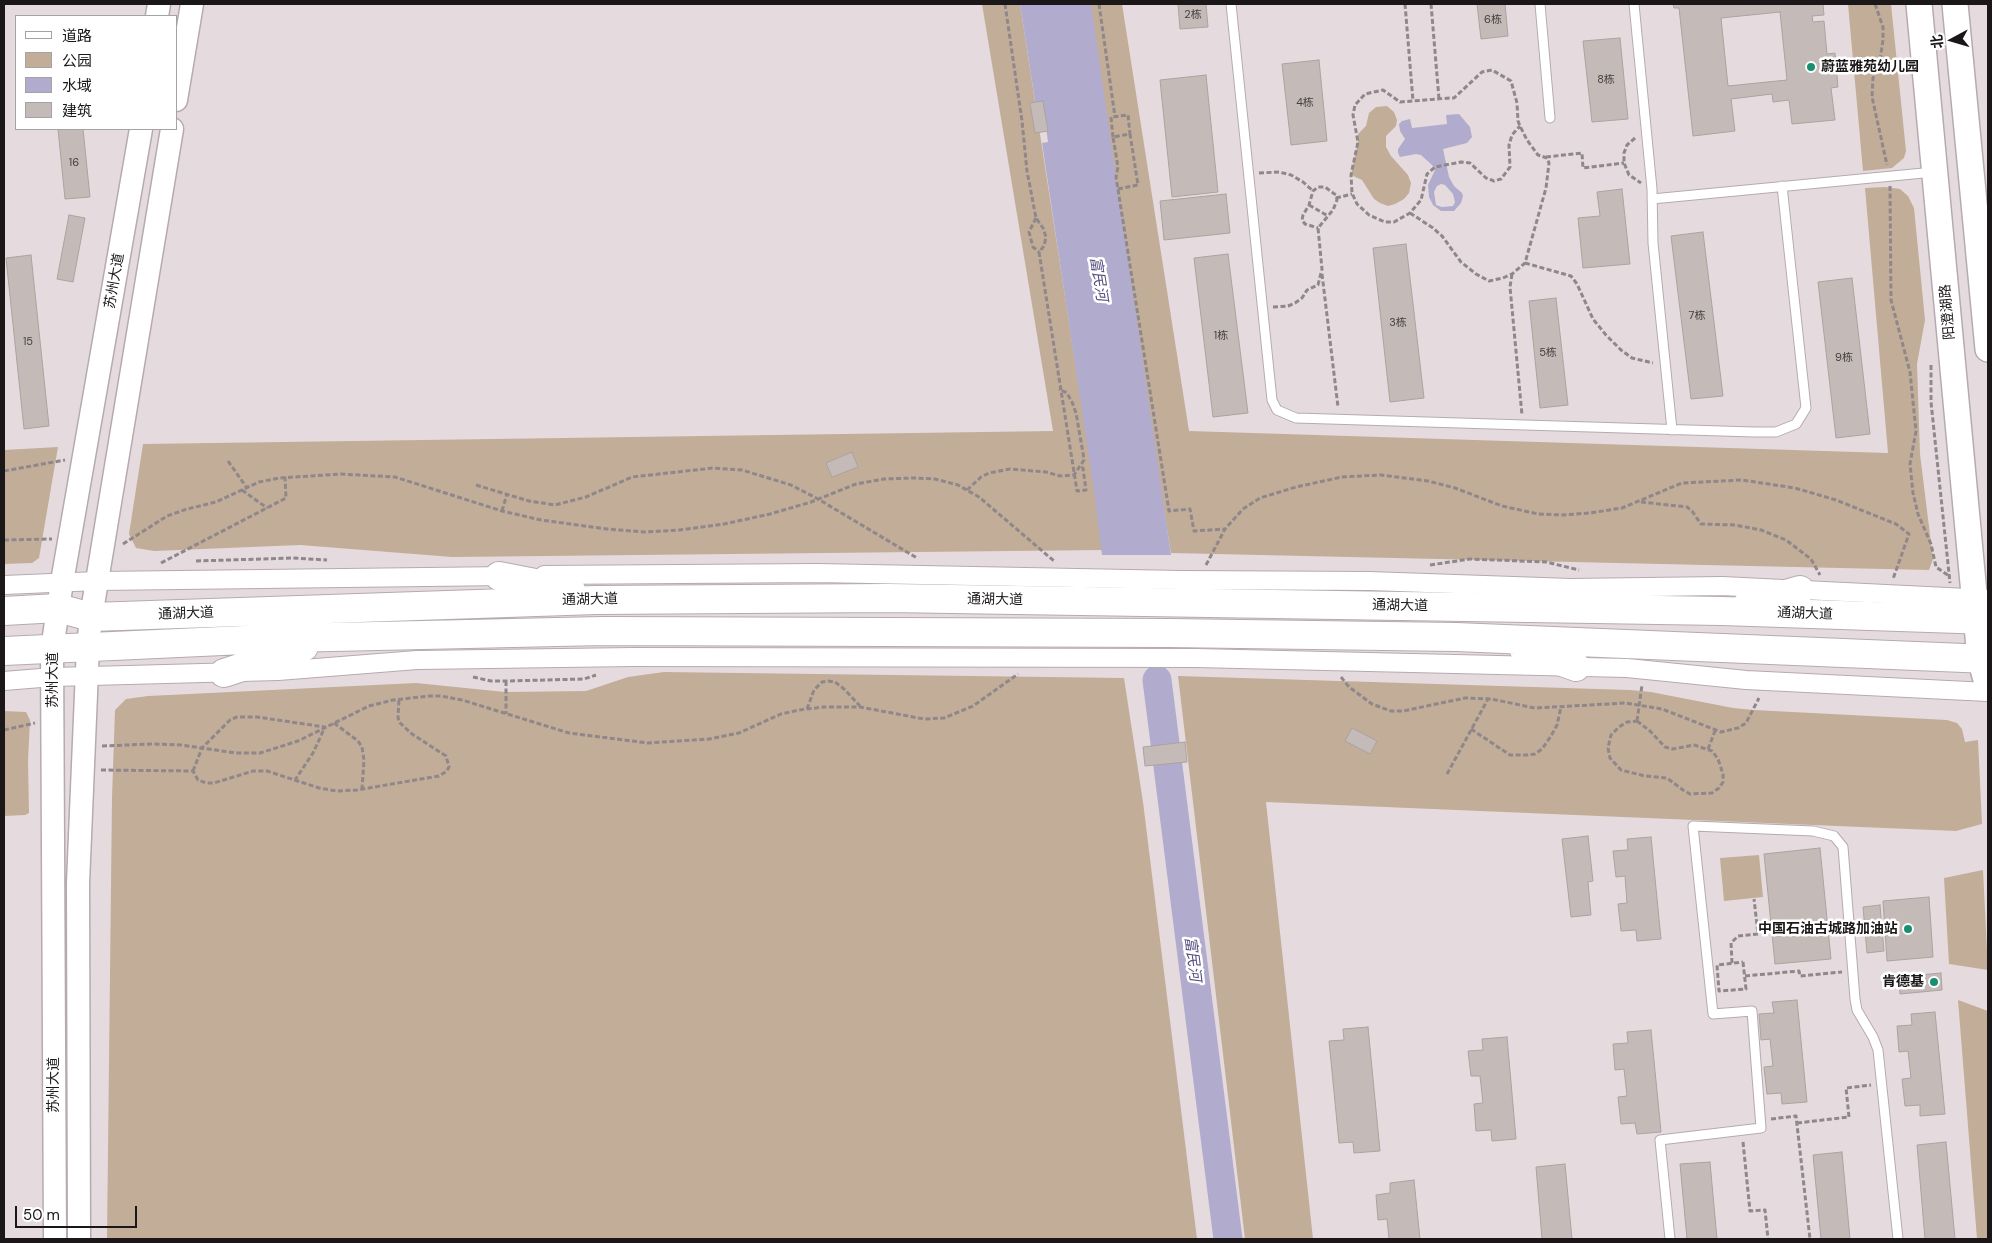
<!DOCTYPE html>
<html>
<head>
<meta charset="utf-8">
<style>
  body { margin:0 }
  #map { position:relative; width:1992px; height:1243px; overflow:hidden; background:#e5dbde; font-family:"DM Sans","Noto Sans SC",sans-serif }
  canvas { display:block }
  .frame { position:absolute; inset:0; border:5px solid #1b1718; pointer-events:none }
  .legend { position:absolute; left:15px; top:15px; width:162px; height:115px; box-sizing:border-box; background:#fff; border:1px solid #a4a2a3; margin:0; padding:6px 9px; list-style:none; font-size:15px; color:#1b1718 }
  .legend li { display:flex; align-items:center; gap:10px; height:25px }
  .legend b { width:25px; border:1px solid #a4a2a3 }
  .north { position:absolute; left:1927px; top:15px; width:50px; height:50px; -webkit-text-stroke:4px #fff; paint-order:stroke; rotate:264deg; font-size:14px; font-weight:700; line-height:20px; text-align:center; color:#1b1718 }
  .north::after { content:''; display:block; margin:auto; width:18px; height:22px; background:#1b1718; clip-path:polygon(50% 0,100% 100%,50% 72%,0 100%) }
  .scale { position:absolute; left:15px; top:1206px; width:122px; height:22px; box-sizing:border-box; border:2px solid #1b1718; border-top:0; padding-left:6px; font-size:15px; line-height:18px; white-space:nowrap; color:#1b1718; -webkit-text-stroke:4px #fff; paint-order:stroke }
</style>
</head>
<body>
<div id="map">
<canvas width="1992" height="1243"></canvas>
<div class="frame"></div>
<ul class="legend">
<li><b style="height:6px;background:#fff"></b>道路</li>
<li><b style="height:14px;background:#c2ad98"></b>公园</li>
<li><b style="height:14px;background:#b1accd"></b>水域</li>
<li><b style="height:14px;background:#c4bab8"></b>建筑</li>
</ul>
<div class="north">北</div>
<div class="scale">50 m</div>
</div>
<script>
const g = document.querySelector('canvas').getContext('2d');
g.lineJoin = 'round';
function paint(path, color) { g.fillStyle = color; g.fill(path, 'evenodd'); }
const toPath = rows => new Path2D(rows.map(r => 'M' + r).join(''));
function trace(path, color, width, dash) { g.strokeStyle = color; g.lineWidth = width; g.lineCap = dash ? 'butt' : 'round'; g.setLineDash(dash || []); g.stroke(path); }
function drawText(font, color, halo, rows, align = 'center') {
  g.font = font + ' "DM Sans","Noto Sans SC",sans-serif'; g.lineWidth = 5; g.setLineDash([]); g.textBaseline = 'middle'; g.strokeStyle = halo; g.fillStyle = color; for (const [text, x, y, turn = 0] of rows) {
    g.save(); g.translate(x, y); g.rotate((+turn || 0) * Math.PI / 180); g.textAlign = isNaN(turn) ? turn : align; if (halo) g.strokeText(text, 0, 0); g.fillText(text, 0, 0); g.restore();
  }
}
paint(toPath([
  [982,4,1020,4,1104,550,452,557,300,545,154,551,136,548,129,534,143,444,1053,431],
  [1082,4,1122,4,1189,431,1888,453,1865,188,1885,187,1900,189,1908,196,1914,208,1925,320,1917,364,1920,454,1933,559,1929,570,1171,553],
  [1848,4,1891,4,1906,151,1904,158,1892,168,1863,171],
  [1387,106,1394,112,1397,120,1396,126,1386,136,1386,147,1391,156,1408,175,1411,183,1409,193,1404,199,1395,204,1388,206,1380,203,1374,199,1362,180,1351,175,1358,142,1358,134,1366,126,1369,113,1376,107],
  [58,447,39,558,32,563,4,564,4,450],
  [664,672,1124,678,1143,802,1197,1239,107,1239,112,797,115,710,126,699,148,696,416,683,505,692,586,691,628,677],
  [1178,676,1630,690,1651,692,1733,708,1754,710,1947,720,1957,723,1962,729,1965,742,1978,740,1982,824,1956,831,1266,802,1313,1239,1245,1239],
  [4,711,26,712,30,720,28,761,29,813,25,815,4,816],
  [1759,855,1763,897,1724,901,1720,858],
  [1983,870,1988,970,1949,964,1944,878],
  [1958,1000,1988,1011,1988,1239,1977,1239]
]), '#c2ad98');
paint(toPath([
  [1020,4,1091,4,1171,555,1102,555,1094,491,1042,143,1048,142,1043,106,1036,107],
  [1459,114,1470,127,1472,137,1467,143,1443,149,1449,177,1454,186,1462,193,1463,196,1461,203,1454,211,1441,211,1433,205,1429,197,1428,185,1435,170,1432,165,1421,155,1416,154,1400,157,1398,153,1398,149,1405,139,1400,131,1399,124,1402,121,1410,119,1412,128,1447,124,1446,115],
  [1441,184,1445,185,1453,194,1455,202,1453,206,1442,207,1436,205,1434,192,1437,186]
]), '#b1accd');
paint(toPath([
  [1099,555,1174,555,1171,557,1102,557]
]), '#e5dbde');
trace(toPath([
  [1157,680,1228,1239]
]), '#b1accd', 29);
const building = toPath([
  [1178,4,1206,4,1208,27,1180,29,1178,4],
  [1477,4,1505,4,1508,36,1481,39,1477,4],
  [1673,4,1823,4,1824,15,1812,16,1813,22,1824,21,1827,54,1835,53,1838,87,1831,88,1835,120,1792,124,1789,100,1773,102,1772,94,1731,99,1735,131,1693,136,1679,8,1674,8,1673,4],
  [1780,12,1787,80,1728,86,1721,18,1780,12],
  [1620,38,1628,119,1592,122,1583,41,1620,38],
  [1319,60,1327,141,1291,145,1282,64,1319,60],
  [1206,75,1218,192,1172,197,1160,80,1206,75],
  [1043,101,1048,131,1035,133,1030,103,1043,101],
  [58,129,83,129,90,197,65,199,58,129],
  [1622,189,1630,264,1583,268,1578,218,1600,216,1597,192,1622,189],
  [1226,194,1230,233,1164,240,1160,201,1226,194],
  [69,215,85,218,73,282,57,279,69,215],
  [1703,232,1723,396,1691,399,1671,236,1703,232],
  [1406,244,1424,398,1390,402,1373,248,1406,244],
  [1228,254,1248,413,1213,417,1194,258,1228,254],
  [31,255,49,426,24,429,6,258,31,255],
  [1852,278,1870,434,1836,438,1818,282,1852,278],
  [1556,298,1568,405,1540,408,1529,301,1556,298],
  [852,452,858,467,832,477,826,463,852,452],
  [1352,728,1377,741,1370,754,1345,741,1352,728],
  [1185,742,1187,762,1145,766,1143,747,1185,742],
  [1588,836,1593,881,1588,882,1591,915,1571,917,1562,839,1588,836],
  [1651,837,1661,939,1637,941,1636,930,1621,931,1618,904,1627,903,1625,876,1616,877,1613,851,1628,850,1627,839,1651,837],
  [1820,848,1831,959,1775,964,1764,854,1820,848],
  [1929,897,1933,957,1887,961,1883,901,1929,897],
  [1880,905,1884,951,1867,953,1863,907,1880,905],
  [1941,973,1942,990,1900,994,1899,977,1941,973],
  [1797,1000,1807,1102,1782,1104,1781,1093,1767,1094,1764,1067,1773,1066,1770,1039,1761,1040,1759,1014,1774,1013,1772,1002,1797,1000],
  [1935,1012,1945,1114,1920,1116,1920,1105,1905,1106,1902,1079,1911,1078,1908,1051,1899,1052,1897,1026,1912,1025,1911,1014,1935,1012],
  [1368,1027,1380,1151,1354,1153,1353,1142,1339,1143,1329,1041,1344,1040,1343,1029,1368,1027],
  [1651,1030,1661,1132,1637,1134,1635,1123,1621,1124,1618,1097,1627,1096,1624,1069,1615,1070,1613,1044,1628,1043,1627,1032,1651,1030],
  [1507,1037,1516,1139,1492,1141,1491,1130,1476,1131,1474,1104,1483,1103,1480,1076,1471,1076,1468,1051,1483,1050,1482,1039,1507,1037],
  [1946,1142,1955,1239,1925,1239,1917,1145,1946,1142],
  [1842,1152,1850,1239,1821,1239,1813,1155,1842,1152],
  [1710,1162,1717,1239,1687,1239,1680,1164,1710,1162],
  [1565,1164,1572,1239,1542,1239,1536,1167,1565,1164],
  [1414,1180,1420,1239,1389,1239,1387,1219,1378,1220,1376,1195,1390,1193,1390,1183,1414,1180]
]);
paint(building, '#c4bab8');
trace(building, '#aca29f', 1);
const service = toPath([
  [1231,4,1272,400,1277,410,1296,418,1754,432,1776,432,1796,424,1806,408,1782,186],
  [1540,4,1550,118],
  [1634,4,1652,189,1653,243,1672,430],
  [1652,199,1934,172],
  [1670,1239,1660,1140,1761,1128,1752,1011,1713,1014,1693,826,1813,831,1834,836,1843,847,1855,999,1857,1010,1873,1037,1878,1050,1898,1239]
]);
const minor = toPath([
  [544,575,817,573,1181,580,1369,581,1571,588,1722,586,1988,599],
  [4,585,98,581,508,576],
  [4,681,53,677,278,671,417,660,633,657,1196,658,1627,668,1746,680,1988,692]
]);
const tertiary = toPath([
  [157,16,159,4],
  [176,100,192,4],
  [55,1239,52,649,62,582,141,129],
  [79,1239,78,883,88,647,91,617,172,129]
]);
const secondary = toPath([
  [1919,4,1980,658,1988,687],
  [1955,4,1988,349]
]);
const primary = toPath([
  [499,576,571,590],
  [1747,605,1800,590],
  [4,611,58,608,91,617,596,600,888,598,1722,611,1988,620],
  [1523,648,1576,667],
  [4,651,288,638,603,631,1169,633,1456,637,1988,659],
  [224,673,304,647]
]);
trace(service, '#b5abae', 11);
trace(minor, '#b5abae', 20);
trace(tertiary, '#b5abae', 25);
trace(secondary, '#b5abae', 28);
trace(primary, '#b5abae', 30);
trace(toPath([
  [1005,4,1022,121,1027,171,1036,218,1043,228,1046,237,1044,246,1039,252,1077,491,1086,490,1083,468,1079,468],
  [1099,4,1115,117],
  [1405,4,1413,101],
  [1431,4,1439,99],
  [1875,4,1883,27,1883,40,1880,60,1873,78,1872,97,1887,165],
  [1113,137,1111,117,1128,115,1130,134],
  [1635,138,1627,145,1624,153,1624,163,1629,175,1641,183],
  [1546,157,1582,153,1583,168,1624,163],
  [1259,173,1279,172,1291,175,1303,182,1313,191],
  [1890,186,1891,300,1910,372,1916,431,1910,464,1913,493,1918,514,1931,544,1936,567,1949,576],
  [1118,189,1138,185,1130,134,1113,137,1118,167,1116,177,1169,511,1190,509,1194,531,1225,529],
  [1336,198,1352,194],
  [1309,205,1328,216],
  [1410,213,1433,228,1442,236,1461,262,1476,274,1489,281,1503,278,1512,274,1525,263,1546,188,1549,163,1547,158,1538,155,1527,140,1520,126,1518,121,1517,103,1511,81,1492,70,1482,72,1454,98,1450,98,1400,102,1383,90,1365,94,1355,105,1353,115,1358,142,1351,175,1352,193,1357,204,1369,215,1385,222,1394,222,1410,213,1421,200,1427,174,1435,167,1461,162,1470,163,1486,178,1494,181,1501,179,1510,167,1509,145,1512,135,1520,126],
  [1036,218,1029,232,1033,247,1039,252],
  [1525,263,1571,276,1577,284,1593,319,1606,335,1621,350,1632,358,1653,363],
  [1322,274,1338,407],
  [1512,274,1510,287,1522,415],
  [1273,307,1288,306,1295,303,1302,298,1307,290,1318,285,1322,269,1318,228,1333,210,1337,200,1336,195,1325,187,1318,187,1313,191,1309,205,1303,215,1302,220,1305,224,1318,228],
  [1931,365,1931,402,1950,583],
  [228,461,247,488],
  [4,471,65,460],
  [476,485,529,501,555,505,586,497,632,477,713,468,742,470,791,485,818,499,917,558],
  [242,490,267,508],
  [967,490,981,477,989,473,1010,469,1046,472,1060,476,1074,475,1084,460,1083,453,1076,413,1072,402,1067,393,1059,389],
  [1641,502,1687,507,1692,511,1701,524,1735,525,1761,530,1786,540,1803,553,1811,559,1820,575],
  [502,511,507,494],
  [4,540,52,539],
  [123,544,167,516,187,509,216,502,259,482,279,478,341,474,395,477,502,511,541,520,607,529,645,532,680,530,724,524,770,514,811,502,856,484,884,479,914,478,935,479,958,485,979,497,1054,561],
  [196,561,293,558,327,560],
  [161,563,286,498,285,477],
  [1206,565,1225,529,1243,509,1260,498,1296,487,1342,477,1381,475,1428,481,1455,488,1502,506,1538,514,1562,515,1590,513,1622,508,1682,483,1742,480,1795,488,1836,500,1896,524,1909,534,1893,579],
  [1430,565,1470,559,1546,562,1579,570],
  [473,677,491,681,506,681,584,679,596,675],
  [1341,677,1349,687,1372,704,1391,711,1403,711,1465,698,1491,699,1535,708,1626,703,1662,709,1721,732,1738,728,1746,723,1759,698],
  [506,681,506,714],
  [807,709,814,690,822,682,828,681,835,682,844,689,860,706],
  [1637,721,1650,731,1665,747,1673,749,1694,745,1712,751,1718,759,1723,774,1723,782,1719,788,1712,793,1690,794,1683,790,1667,778,1645,776,1621,770,1610,758,1608,748,1611,735,1619,727,1627,722,1637,721],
  [1637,721,1642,685],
  [334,723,358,741,362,747,364,760,362,789],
  [1471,729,1510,755,1528,755,1535,754,1542,749,1551,736,1557,725,1561,707],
  [4,730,35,723],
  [102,746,151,744,181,745,236,753,260,753,298,741,369,706,393,700,430,696,441,696,462,700,569,733,648,743,709,739,739,733,781,714,799,710,824,707,860,707,924,719,944,718,973,706,1018,674],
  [1708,749,1715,731],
  [101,770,193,771,198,780,206,783,214,783,253,771,267,771,319,788,337,791,357,790,439,776,447,771,449,767,446,756,412,734,399,722,398,717,399,699],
  [193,771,202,748,230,720,237,717,257,717,325,727,313,753,295,780],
  [1447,774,1488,699],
  [1743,962,1746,989,1719,991,1717,965,1743,962],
  [1732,963,1731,943,1738,936,1758,934,1754,899],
  [1745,976,1799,971,1800,976,1842,972],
  [1771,1119,1796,1116,1810,1239],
  [1797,1123,1849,1117,1846,1088,1871,1085],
  [1743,1142,1750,1211,1765,1210,1768,1239]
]), '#8f8789', 3, [5, 2.5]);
trace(service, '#fff', 9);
trace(minor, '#fff', 18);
trace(tertiary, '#fff', 22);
trace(secondary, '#fff', 25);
trace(primary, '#fff', 28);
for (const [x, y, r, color] of [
  [1811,67,5,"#1a8e70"],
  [1908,929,5,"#1a8e70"],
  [1934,982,5,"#1a8e70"]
]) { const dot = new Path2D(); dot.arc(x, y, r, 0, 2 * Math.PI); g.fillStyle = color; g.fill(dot); trace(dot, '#fff', 2); }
drawText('11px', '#454040', null, [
  ["2栋",1193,15],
  ["6栋",1493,20],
  ["8栋",1606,80],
  ["4栋",1305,103],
  ["16",74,163],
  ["7栋",1697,316],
  ["3栋",1398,323],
  ["1栋",1221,336],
  ["15",28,342],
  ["5栋",1548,353],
  ["9栋",1844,358]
]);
drawText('bold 14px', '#1b1718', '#fff', [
  ["蔚蓝雅苑幼儿园",1821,67,"left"],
  ["中国石油古城路加油站",1898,929],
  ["肯德基",1924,982]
], 'right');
drawText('14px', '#1b1718', '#fff', [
  ["苏州大道",115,281,-80],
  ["阳澄湖路",1948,312,-95],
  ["通湖大道",590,600,-1],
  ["通湖大道",995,600,1],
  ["通湖大道",1400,606,1],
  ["通湖大道",186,614,-2],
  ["通湖大道",1805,614,2],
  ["苏州大道",53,680,-90],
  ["苏州大道",54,1085,-90]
]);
drawText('italic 15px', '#584f7f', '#fff', [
  ["富民河",1098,279,81],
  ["富民河",1192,959,83]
]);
</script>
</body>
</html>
